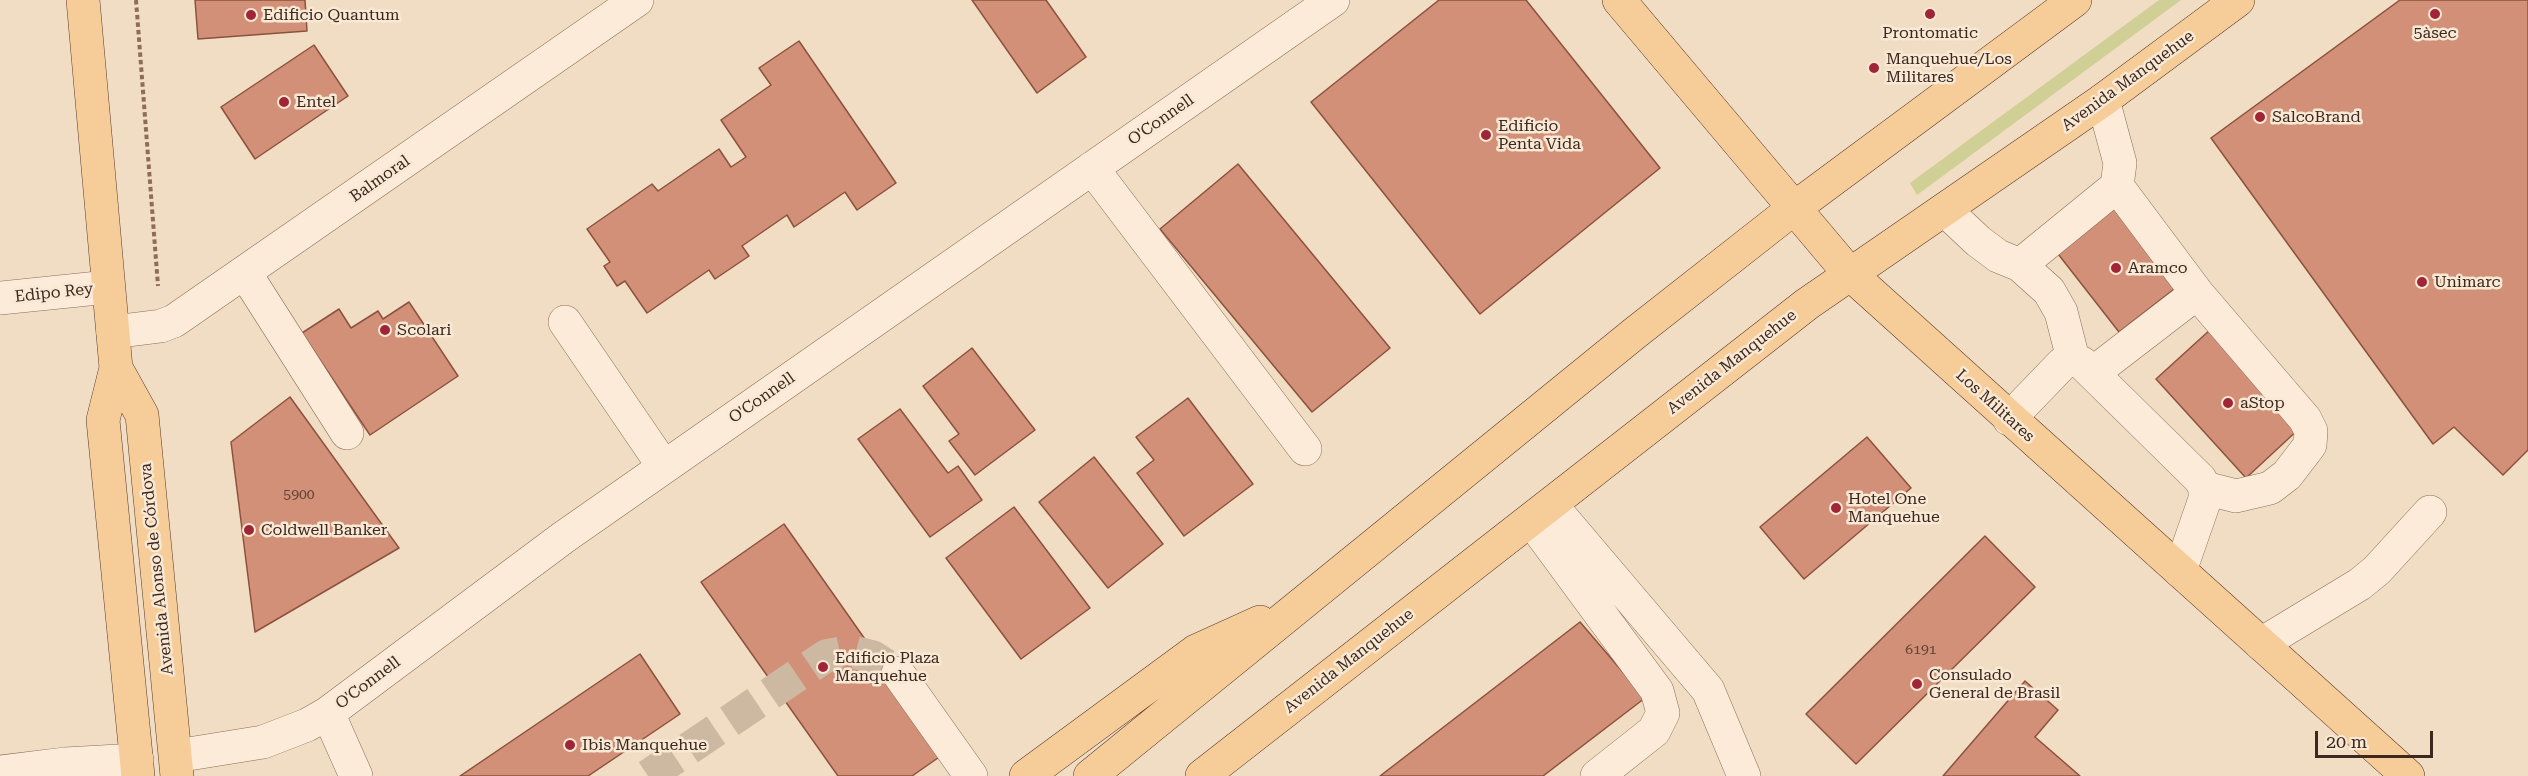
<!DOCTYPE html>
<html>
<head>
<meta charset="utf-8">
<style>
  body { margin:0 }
  #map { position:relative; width:2528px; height:776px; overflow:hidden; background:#f1ddc3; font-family:"Roboto Serif",serif }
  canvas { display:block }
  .scale { position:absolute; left:2315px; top:731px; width:118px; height:27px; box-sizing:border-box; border:3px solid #3c281e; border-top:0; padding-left:8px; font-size:18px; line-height:21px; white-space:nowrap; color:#3c281e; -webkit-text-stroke:4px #f8e8d4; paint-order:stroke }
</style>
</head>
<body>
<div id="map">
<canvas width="2528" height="776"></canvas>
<div class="scale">20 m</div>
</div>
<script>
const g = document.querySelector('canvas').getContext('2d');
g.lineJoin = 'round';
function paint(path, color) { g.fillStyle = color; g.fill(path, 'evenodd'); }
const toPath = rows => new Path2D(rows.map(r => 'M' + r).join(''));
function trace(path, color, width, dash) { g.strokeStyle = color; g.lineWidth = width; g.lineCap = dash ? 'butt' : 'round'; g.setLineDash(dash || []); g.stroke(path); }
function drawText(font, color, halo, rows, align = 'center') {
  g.font = font + ' "Roboto Serif",serif'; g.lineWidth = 5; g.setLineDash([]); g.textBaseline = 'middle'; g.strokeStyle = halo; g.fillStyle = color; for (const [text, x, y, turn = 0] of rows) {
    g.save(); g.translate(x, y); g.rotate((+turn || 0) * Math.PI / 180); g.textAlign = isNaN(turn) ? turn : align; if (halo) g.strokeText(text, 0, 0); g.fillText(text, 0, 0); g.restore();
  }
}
paint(toPath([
  [2159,0,2181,0,1917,195,1910,183]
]), '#d0cf96');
const building = toPath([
  [195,0,305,0,307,31,198,39,195,0],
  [972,0,1046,0,1086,57,1037,93,972,0],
  [1439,0,1526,0,1660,168,1480,314,1311,102,1439,0],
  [2400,0,2528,0,2528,450,2503,475,2454,427,2433,444,2211,138,2400,0],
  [799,41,896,183,857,210,845,192,794,227,787,215,742,246,749,256,715,279,709,270,647,313,625,281,617,286,604,266,610,262,587,229,652,184,658,191,719,149,731,167,746,157,721,120,771,85,759,68,799,41],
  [314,45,348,96,255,159,221,107,314,45],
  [1238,164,1390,348,1312,412,1160,229,1238,164],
  [2114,205,2178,286,2119,332,2055,250,2114,205],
  [409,302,458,376,370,435,302,333,339,309,351,328,378,311,383,319,409,302],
  [2211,329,2301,427,2246,478,2156,379,2211,329],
  [972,348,1035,430,975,475,949,441,959,434,923,386,972,348],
  [290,397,399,548,255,632,231,442,290,397],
  [1188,398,1253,484,1184,536,1137,473,1154,460,1136,437,1188,398],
  [900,409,948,473,958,466,982,500,930,537,858,439,900,409],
  [1867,437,1911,488,1804,579,1760,527,1867,437],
  [1094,457,1163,544,1108,588,1039,502,1094,457],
  [1014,507,1090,608,1021,659,946,558,1014,507],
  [784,524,945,753,912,776,838,776,701,582,784,524],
  [1985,536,2035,587,1856,764,1806,714,1985,536],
  [1580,622,1645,698,1543,776,1380,776,1580,622],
  [640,654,680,714,588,776,460,776,640,654],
  [2025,681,2058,710,2035,737,2080,776,1943,776,2025,681]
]);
paint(building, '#d19077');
trace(building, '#8d523d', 1.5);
trace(toPath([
  [648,776,826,656,850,651,873,657,898,673]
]), '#cdb9a2', 33, [33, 16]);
const minor = toPath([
  [1092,168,1305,449],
  [2117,186,2197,293,2305,419,2311,431,2310,445,2287,475,2270,488,2236,496,2205,488],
  [1945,210,1978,241,1998,256,2020,265,2049,291,2061,312,2073,359],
  [2020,265,2117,186,2120,163,2103,100],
  [245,273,347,433],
  [0,298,108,287],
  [565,322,664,467],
  [113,332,161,326,174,321,637,0],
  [2093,373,2197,293],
  [2009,419,2062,364,2073,359,2082,363,2200,479,2205,488,2205,499,2180,571],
  [1551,505,1708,690,1744,776],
  [1531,520,1657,691,1663,713,1654,731,1597,776],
  [2261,644,2360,584,2377,570,2430,512],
  [898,673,971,776],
  [328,713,356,776],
  [176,756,263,742,307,725,328,713,564,537,1333,0],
  [0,772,65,764,137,760]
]);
const major = toPath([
  [83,0,116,368,103,420,138,776],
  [1619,0,1849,273,2408,776],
  [116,368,142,415,177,776],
  [1026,776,1196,651,1260,622],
  [1090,776,1635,333,1793,209,2075,0],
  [1202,776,1807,304,2103,100,2238,0]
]);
trace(minor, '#8d6d59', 34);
trace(major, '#5a3c2d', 34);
trace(toPath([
  [136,0,158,286]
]), '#8d6d59', 4, [4.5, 3]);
trace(minor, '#fbebd8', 33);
trace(major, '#f6cc99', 33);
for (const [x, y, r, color] of [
  [1930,14,6,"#a02536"],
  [2435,14,6,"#a02536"],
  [251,15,6,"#a02536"],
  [1874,68,6,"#a02536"],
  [284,102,6,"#a02536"],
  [2260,117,6,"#a02536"],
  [1486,135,6,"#a02536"],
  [2116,268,6,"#a02536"],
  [2422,282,6,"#a02536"],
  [385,330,6,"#a02536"],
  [2228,403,6,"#a02536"],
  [1836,508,6,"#a02536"],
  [249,530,6,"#a02536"],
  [823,667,6,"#a02536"],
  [1917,684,6,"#a02536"],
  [570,745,6,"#a02536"]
]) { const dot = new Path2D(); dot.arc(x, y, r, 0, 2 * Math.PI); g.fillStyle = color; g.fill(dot); trace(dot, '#f8e8d4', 2); }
drawText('14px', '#614234', null, [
  ["5900",299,495],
  ["6191",1921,650]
]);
drawText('16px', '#3c281e', '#f8e8d4', [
  ["Edificio Quantum",263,15],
  ["Prontomatic",1930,33,"center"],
  ["5àsec",2435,33,"center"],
  ["Manquehue/Los",1886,59],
  ["Militares",1886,77],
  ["Entel",296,102],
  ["SalcoBrand",2272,117],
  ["Edificio",1498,126],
  ["Penta Vida",1498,144],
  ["Aramco",2128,268],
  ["Unimarc",2434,282],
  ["Scolari",397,330],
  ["aStop",2240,403],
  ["Hotel One",1848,499],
  ["Manquehue",1848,517],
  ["Coldwell Banker",261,530],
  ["Edificio Plaza",835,658],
  ["Manquehue",835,676],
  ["Consulado",1929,675],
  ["General de Brasil",1929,693],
  ["Ibis Manquehue",582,745]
], 'left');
drawText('16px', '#3c281e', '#f8e8d4', [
  ["Avenida Manquehue",2128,81,-36],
  ["O'Connell",1161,120,-35],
  ["Balmoral",380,179,-35],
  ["Edipo Rey",54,293,-6],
  ["Avenida Manquehue",1732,362,-38],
  ["O'Connell",762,398,-35],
  ["Los Militares",1995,406,42],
  ["Avenida Alonso de Córdova",157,569,-96],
  ["Avenida Manquehue",1349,661,-38],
  ["O'Connell",368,683,-37]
]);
</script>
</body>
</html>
